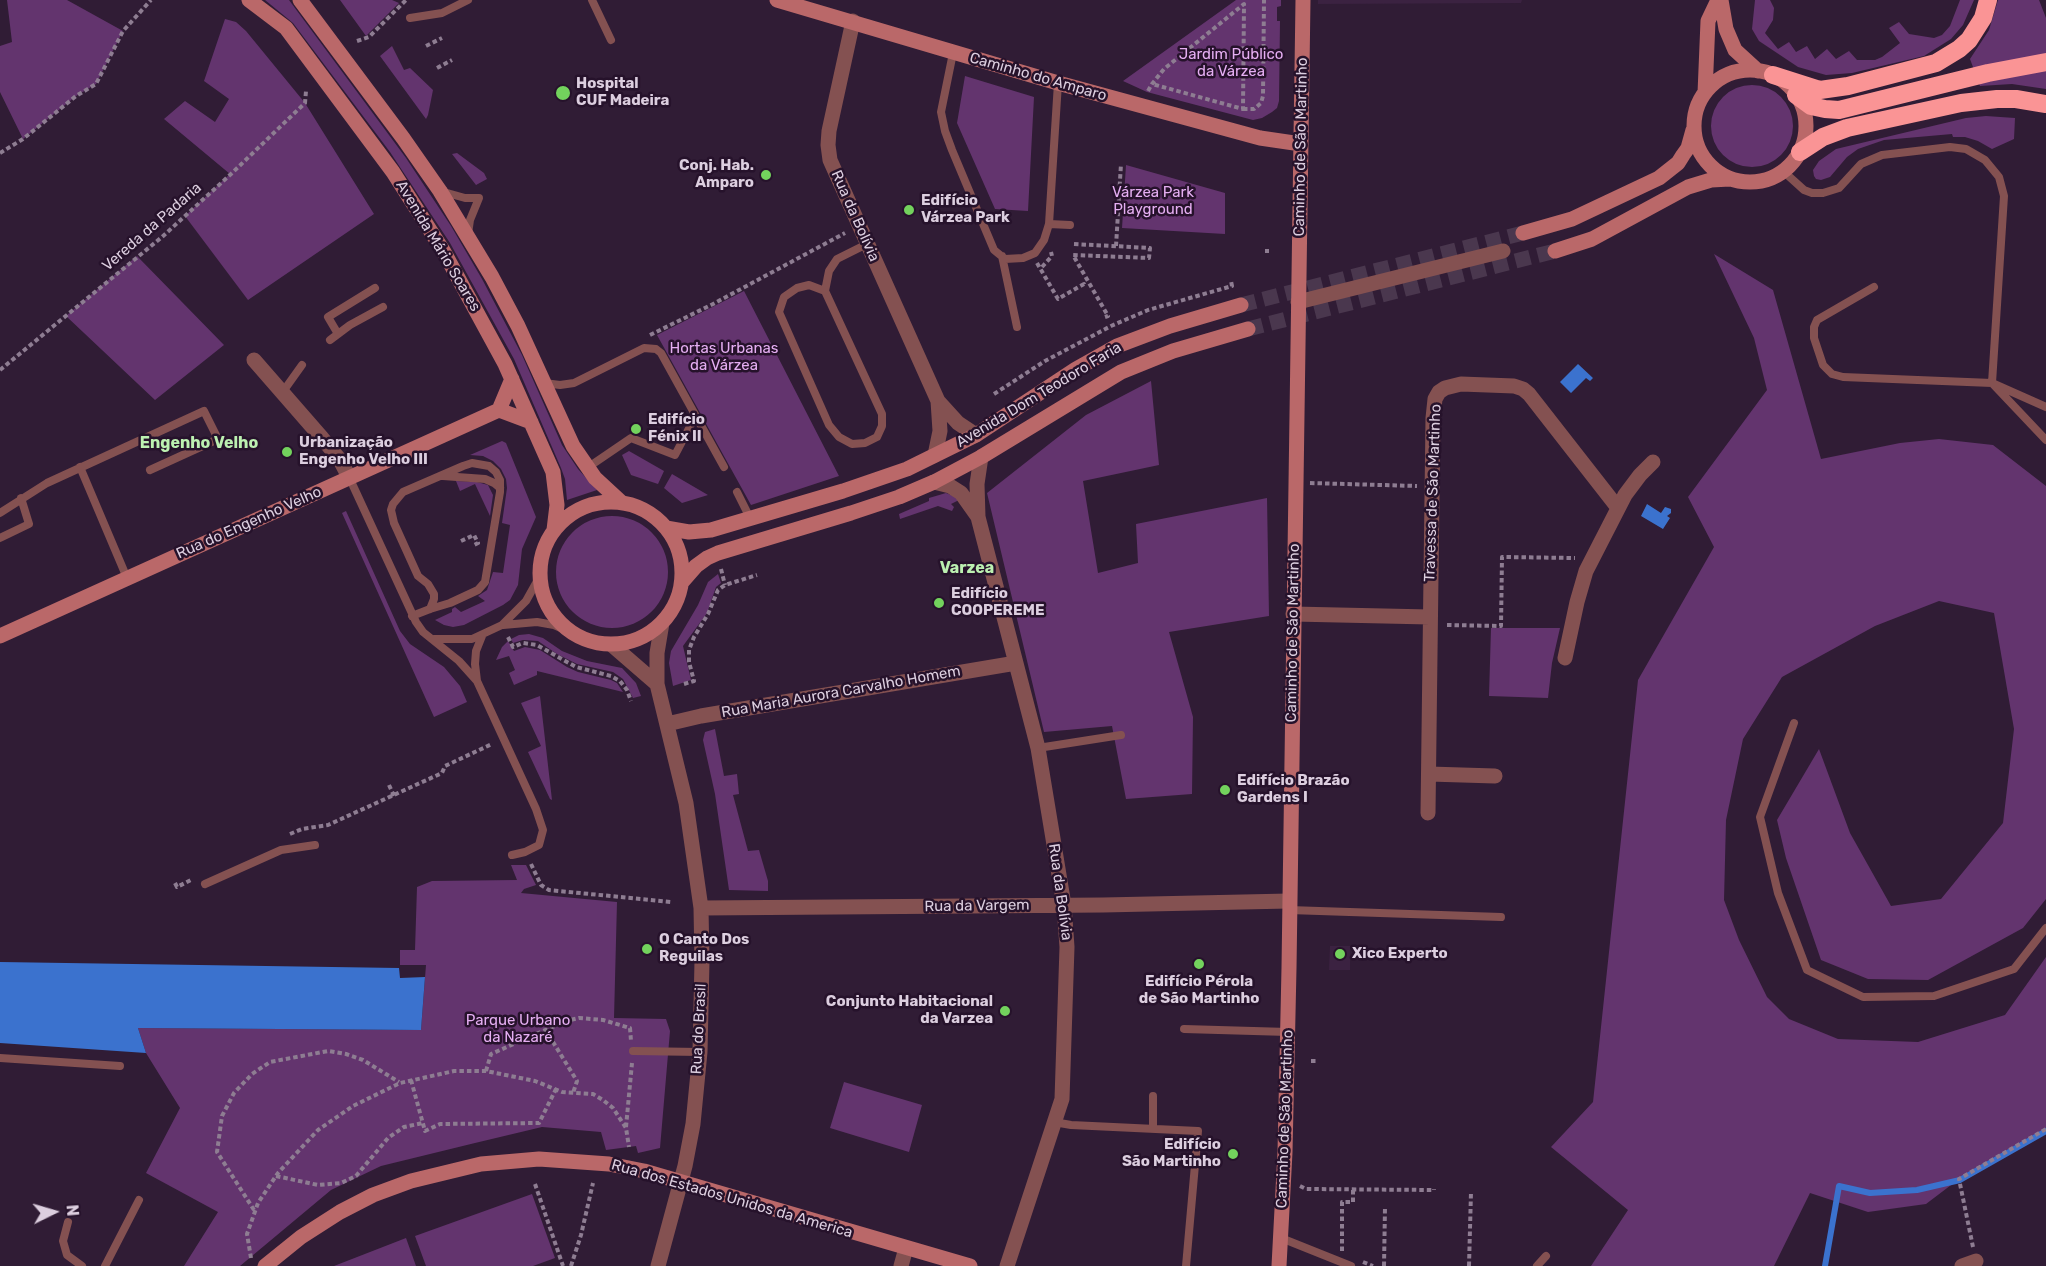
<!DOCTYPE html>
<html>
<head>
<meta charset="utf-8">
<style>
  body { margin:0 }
  #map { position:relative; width:2046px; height:1266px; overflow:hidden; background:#301c35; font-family:Rubik,sans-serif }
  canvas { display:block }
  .north { position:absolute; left:24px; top:1182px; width:60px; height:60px; -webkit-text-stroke:4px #26122b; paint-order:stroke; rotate:85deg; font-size:16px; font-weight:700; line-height:24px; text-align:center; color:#dccedf }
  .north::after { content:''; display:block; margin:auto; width:21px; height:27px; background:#dccedf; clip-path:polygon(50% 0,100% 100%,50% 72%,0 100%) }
</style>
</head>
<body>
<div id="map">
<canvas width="2046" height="1266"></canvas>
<div class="north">N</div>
</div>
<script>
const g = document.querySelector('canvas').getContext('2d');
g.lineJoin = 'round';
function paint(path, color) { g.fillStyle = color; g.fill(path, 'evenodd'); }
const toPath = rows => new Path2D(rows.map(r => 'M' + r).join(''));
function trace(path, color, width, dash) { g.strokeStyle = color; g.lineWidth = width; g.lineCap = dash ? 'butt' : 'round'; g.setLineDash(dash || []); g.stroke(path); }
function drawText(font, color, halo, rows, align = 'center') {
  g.font = font + ' Rubik,sans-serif'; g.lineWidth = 5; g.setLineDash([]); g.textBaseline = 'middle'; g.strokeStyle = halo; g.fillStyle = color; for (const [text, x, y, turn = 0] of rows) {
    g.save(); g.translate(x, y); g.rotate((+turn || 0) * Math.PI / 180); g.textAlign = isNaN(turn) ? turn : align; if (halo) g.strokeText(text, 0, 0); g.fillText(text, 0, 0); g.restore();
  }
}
paint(toPath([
  [1318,0,1522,0,1521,3,1318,4],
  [1330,946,1350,946,1350,970,1329,970]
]), '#3b2241');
paint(toPath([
  [7,0,67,0,123,31,96,84,76,96,23,139,0,92,0,46,12,42],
  [265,0,289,0,406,158,451,226,482,279,522,355,562,445,578,469,597,490,567,500,565,479,561,468,514,359,450,243,390,152,293,23],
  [340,0,392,0,399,3,366,36],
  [1236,0,1281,0,1281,6,1277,7,1277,21,1280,21,1279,101,1277,108,1272,112,1262,118,1253,120,1147,92,1123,81],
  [1755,0,1770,0,1774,8,1773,20,1765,33,1778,49,1789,42,1796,52,1807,46,1815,59,1827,49,1836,59,1849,51,1857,60,1875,60,1882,57,1900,43,1889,28,1899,22,1909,34,1934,38,1942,35,1950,26,1960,0,1974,0,1963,25,1951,39,1924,56,1852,73,1826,75,1798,67,1759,41,1752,29],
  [1998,0,2039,0,2046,18,2046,89,2012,84,1980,86,1970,59,1989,30],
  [225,19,236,22,246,31,305,103,374,214,248,300,185,216,230,174,164,119,185,101,215,122,229,99,204,81],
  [392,46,404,70,410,68,433,90,428,115,426,119,380,56],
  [965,76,1034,97,1028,211,995,209,957,123],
  '1711 126a41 41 0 1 1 82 0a41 41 0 1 1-82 0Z',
  [1986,116,2015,118,2014,139,1992,149,1978,141,1965,137,1953,137,1952,134,1884,140,1858,149,1847,157,1830,177,1821,180,1816,179,1814,176,1813,170,1819,161,1836,149,1966,118],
  [457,153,484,173,487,179,476,185,452,154],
  [1126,165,1225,193,1225,234,1122,228],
  [1714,254,1773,290,1821,459,1900,443,1939,439,1993,445,2046,486,2046,899,2023,928,1928,980,1868,979,1821,960,1786,858,1777,820,1819,749,1850,833,1891,906,1941,899,2003,823,2014,729,1994,613,1939,601,1875,626,1782,677,1743,739,1726,820,1724,900,1739,940,1767,997,1789,1019,1838,1039,1918,1042,2005,1015,2046,957,2046,1129,1959,1179,1926,1204,1868,1212,1810,1193,1774,1266,1591,1266,1628,1210,1551,1147,1593,1102,1638,680,1714,547,1688,497,1767,390,1754,338],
  [137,256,224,345,155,400,66,316],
  [744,291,839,476,751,505,657,335],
  [1151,381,1159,465,1083,481,1098,573,1138,563,1136,524,1267,498,1269,616,1169,632,1193,717,1192,794,1126,799,1112,726,1044,732,987,493,1086,415],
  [502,441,506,443,536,517,522,549,518,585,510,600,503,605,464,625,453,627,444,625,435,620,452,612,452,609,455,607,461,612,485,601,478,596,487,590,493,572,503,573,510,525,502,523,507,488,506,479,501,469,493,461,483,456,470,455],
  [629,451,664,471,658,484,631,475,622,455],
  [672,474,708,495,682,503,664,488],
  [456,481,477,482,488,485,493,495,490,516,475,484,460,491],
  [946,493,961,499,951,504,954,507,952,511,938,506,900,519,899,514,929,501,929,498],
  [346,511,400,631,410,644,444,667,460,686,467,702,434,717,342,513],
  '556 572a56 56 0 1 1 112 0a56 56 0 1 1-112 0Z',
  [718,574,721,583,716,587,707,613,683,646,691,680,673,686,669,663,671,651,698,605,708,582],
  [1491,628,1560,628,1552,663,1548,698,1489,696],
  [529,634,543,638,562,651,587,661,622,668,636,683,641,696,633,698,623,679,613,672,577,664,557,654,538,641,523,640,513,643,511,639,519,635],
  [508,641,514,651,525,647,540,650,567,667,578,672,611,680,617,683,623,692,537,671,537,675,514,685,509,673,515,670,509,656,496,660,502,647],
  [540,696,552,800,550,799,528,752,541,746,521,703],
  [715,729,724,776,737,774,739,794,733,795,748,851,759,850,768,881,768,891,729,890,715,794,703,740,705,732],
  [511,865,526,865,536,885,524,889,521,893,617,902,614,1018,666,1019,670,1031,660,1148,638,1153,636,1146,606,1150,601,1132,542,1127,475,1143,381,1166,331,1190,240,1266,184,1266,218,1212,146,1173,180,1108,146,1053,138,1028,421,1030,426,965,400,965,400,950,415,950,417,887,432,881,517,880],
  [844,1082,922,1105,909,1152,830,1128],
  [532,1194,555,1258,533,1266,426,1266,415,1236],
  [406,1238,416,1266,334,1266]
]), '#63346e');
paint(toPath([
  [1578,364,1593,378,1590,381,1586,378,1571,393,1560,382],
  [1647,504,1661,513,1665,507,1671,509,1671,513,1667,516,1670,518,1663,529,1641,516],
  [0,962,399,968,400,978,425,977,421,1030,138,1028,146,1053,0,1043]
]), '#3b72ce');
trace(toPath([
  [1825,1266,1839,1186,1870,1193,1917,1190,1960,1180,2046,1131]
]), '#3b72ce', 6);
trace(toPath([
  [1241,305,1523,233],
  [1248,329,1555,251]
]), '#4a374e', 15, [15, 8]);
trace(toPath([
  [357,41,369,37,406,0],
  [426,46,442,38],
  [437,68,452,60],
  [1148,91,1152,84,1164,69,1244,4,1243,109,1152,84],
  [1243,109,1254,109,1261,103,1263,96,1264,0],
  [0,153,23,139,76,96,96,84,123,31,151,0],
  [1074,244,1150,248,1149,258,1073,255,1108,316,1105,317],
  [1116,246,1121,164],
  [1265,251,1269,251],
  [1037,263,1058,299,1084,284,1085,287],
  [1042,267,1052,256,1051,252],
  [650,335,713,304,845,233],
  [0,370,162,237,231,174,305,103,306,91],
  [994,394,1045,361,1111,326,1148,310,1232,286,1231,281],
  [1310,483,1417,486],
  [461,541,474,535,478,543,472,546],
  [721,569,725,585],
  [1447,625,1501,626,1502,557,1575,558],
  [508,637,513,647,523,643,537,645,576,667,611,676,620,681,627,690,631,701],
  [684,684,694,681,689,662,689,650,694,637,708,614,718,590,725,585,757,575],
  [389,785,394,796],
  [290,834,302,829,328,825,442,773,445,766,492,744],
  [531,864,541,885,549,890,671,902],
  [175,883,177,887,193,879],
  [545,1029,577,1081,573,1093],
  [1311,1061,1317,1061],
  [486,1071,491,1054,566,1021,579,1018,603,1020,630,1028,631,1041],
  [411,1080,425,1131,440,1124,539,1123,556,1089],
  [626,1127,632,1063],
  [276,1176,318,1185,341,1183,356,1176,388,1138,404,1127,423,1123],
  [535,1184,563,1266],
  [1300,1186,1306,1189,1434,1190,1434,1189],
  [254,1210,217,1152,222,1116,234,1093,252,1074,270,1062,328,1051,346,1054,363,1060,399,1082],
  [1973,1247,1959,1179,2046,1129],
  [1342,1251,1342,1202,1353,1202,1353,1188],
  [251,1258,247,1234,258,1203,278,1173,318,1130,353,1106,400,1083,454,1071,486,1071,535,1081,562,1092,593,1094,603,1100,613,1108,626,1128,629,1147],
  [1363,1262,1373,1266],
  [571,1266,581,1235,593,1183],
  [1384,1266,1385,1207],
  [1469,1266,1471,1192]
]), '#8e7d92', 4, [4.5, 3]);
trace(toPath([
  [592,0,611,40],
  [410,18,442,13,468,0],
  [953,53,941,112,945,131,952,150,994,250,1005,259,1023,258,1035,253,1044,240,1049,224,1058,83],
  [1783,171,1804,190,1812,193,1823,193,1839,188,1861,164,1882,155,1950,147,1966,149,1985,160,1999,177,2004,196,1992,383,2046,407],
  [440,191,465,198,479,198,470,220,468,234],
  [1049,224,1070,225],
  [1002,256,1017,327],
  [1874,287,1817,320,1814,327,1814,338,1823,365,1832,374,1843,377,1992,383,2046,440],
  [825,291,882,414,882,426,877,437,865,443,852,444,839,437,829,425,779,312,784,297,797,288,809,285,825,291,829,271,837,259,867,244],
  [338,334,328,317,375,288],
  [330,340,350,325,383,307],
  [544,383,560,385,574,383,644,348,656,349,661,353,724,467],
  [282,393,302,365],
  [80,467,127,578],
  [587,468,631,438,675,455,695,417],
  [443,476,485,479,494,483,500,488],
  [349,477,416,622,423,632,459,661,477,681],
  [737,492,750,518],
  [0,513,47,483,204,411,218,439,150,470],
  [0,538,29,524,21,498],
  [412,616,430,609,450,603,478,590,485,582,500,492,500,480,496,472,489,466,472,463,463,466,403,492,393,504,391,510,394,523,418,576,428,584,434,594,434,599,430,609],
  [503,625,537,622,554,625,570,632],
  [482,636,476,651,475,664,477,681,536,809,543,830,539,845,525,852,512,855],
  [434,639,472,639,502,625,526,601,540,576],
  [1794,723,1760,817,1778,893,1807,970,1863,997,1934,996,2014,969,2046,928],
  [1038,748,1121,735],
  [205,884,281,850,315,845],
  [1289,910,1501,917],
  [1184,1029,1288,1032],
  [633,1051,700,1052],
  [0,1058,120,1066],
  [1054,1122,1071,1125,1198,1131,1186,1266],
  [1153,1129,1153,1096],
  [68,1222,63,1241,67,1255,82,1266],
  [1281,1238,1351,1266],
  [105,1266,139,1200],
  [1537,1266,1546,1256]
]), '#845151', 8);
trace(toPath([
  [853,21,829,131,828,145,830,160,938,401,958,423,976,435],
  [1298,302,1503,251],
  [254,360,322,438,340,460,349,477],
  [935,455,940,431,938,401],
  [981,457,977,484,978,517,1038,748,1064,905,1067,947,1062,1099,1007,1266],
  [934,482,950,486,961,493,978,517],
  [1293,614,1430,617],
  [612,645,657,684],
  [1565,658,1577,602,1586,571,1625,495,1640,475,1653,462],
  [667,724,701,716,1016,663],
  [1429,774,1495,776],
  [1428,813,1433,418,1435,399,1439,392,1445,388,1461,384,1514,386,1523,389,1529,394,1618,508],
  [701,908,1103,905,1289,901],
  [658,1266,685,1166,693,1124,700,1052,702,961,701,908,686,803,657,684,657,653,662,623],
  [901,1266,906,1248],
  [1962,1266,1976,1261]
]), '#845151', 15);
trace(toPath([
  [249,0,286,28,393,172,444,252,505,364,553,472,557,505,554,530],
  [300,0,403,138,440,191,492,277,518,326,573,446,595,478,621,502],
  [777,0,1058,83,1260,138,1301,144],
  [1721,0,1726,29,1735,50,1758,71],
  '1694 126a56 56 0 1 1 112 0a56 56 0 1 1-112 0Z',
  [1705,93,1708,21,1718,0],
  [1523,233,1572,219,1659,178,1678,163,1683,155,1688,148,1693,130],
  [1555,251,1592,239,1688,187,1711,180,1730,179],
  [499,410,531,422],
  '540 573a71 71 0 1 1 142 0a71 71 0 1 1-142 0Z',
  [666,528,689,532,711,530,843,491,907,469,976,435,1076,369,1117,346,1170,326,1241,305],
  [682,582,696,566,707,558,718,553,851,513,899,497,934,482,981,457,1121,372,1173,351,1248,329],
  [0,636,499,410,512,379],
  [265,1266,301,1237,340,1212,373,1195,411,1181,481,1164,539,1159,609,1164,644,1171,970,1266],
  [1279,1266,1285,1152,1289,968,1303,0]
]), '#ba6869', 15);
trace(toPath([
  [1773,75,1820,90,1848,86,1936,63,1959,49,1969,40,1983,18,1988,0],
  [1796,95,1811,106,1825,109,1839,110,1988,73,2046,62],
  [1800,152,1823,137,1847,128,1961,103,1997,99,2016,99,2046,104]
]), '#fa9495', 18);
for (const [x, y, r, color] of [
  [563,93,8,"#73d25d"],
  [766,175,6,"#73d25d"],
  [909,210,6,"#73d25d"],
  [636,429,6,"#73d25d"],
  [287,452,6,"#73d25d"],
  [939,603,6,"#73d25d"],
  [1225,790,6,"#73d25d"],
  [647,949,6,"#73d25d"],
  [1340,954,6,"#73d25d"],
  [1199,964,6,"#73d25d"],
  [1005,1011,6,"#73d25d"],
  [1233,1154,6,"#73d25d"]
]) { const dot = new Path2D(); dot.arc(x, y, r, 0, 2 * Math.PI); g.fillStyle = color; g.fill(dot); trace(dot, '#26122b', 2); }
drawText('15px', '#e5aef2', '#26122b', [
  ["Jardim Público",1231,55],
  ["da Várzea",1231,72],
  ["Várzea Park",1153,193],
  ["Playground",1153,210],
  ["Hortas Urbanas",724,349],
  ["da Várzea",724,366],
  ["Parque Urbano",518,1021],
  ["da Nazaré",518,1038]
]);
drawText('15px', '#dccedf', '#26122b', [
  ["Caminho do Amparo",1038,77,16],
  ["Caminho de São Martinho",1301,147,-89],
  ["Rua da Bolívia",855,216,66],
  ["Vereda da Padaria",152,227,-41],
  ["Avenida Mário Soares",438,246,59],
  ["Avenida Dom Teodoro Faria",1039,395,-31],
  ["Travessa de São Martinho",1433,493,-88],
  ["Rua do Engenho Velho",249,523,-24],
  ["Caminho de São Martinho",1293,633,-89],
  ["Rua Maria Aurora Carvalho Homem",841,692,-10],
  ["Rua da Bolívia",1060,892,82],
  ["Rua da Vargem",977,906,-1],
  ["Rua do Brasil",699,1029,-87],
  ["Caminho de São Martinho",1285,1119,-88],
  ["Rua dos Estados Unidos da America",732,1199,16]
]);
drawText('bold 15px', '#dccedf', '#26122b', [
  ["Hospital",576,84],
  ["CUF Madeira",576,101],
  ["Conj. Hab.",754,166,"right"],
  ["Amparo",754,183,"right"],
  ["Edifício",921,201],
  ["Várzea Park",921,218],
  ["Edifício",648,420],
  ["Fénix II",648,437],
  ["Urbanização",299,443],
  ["Engenho Velho III",299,460],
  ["Edifício",951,594],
  ["COOPEREME",951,611],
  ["Edifício Brazão",1237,781],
  ["Gardens I",1237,798],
  ["O Canto Dos",659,940],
  ["Reguilas",659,957],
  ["Xico Experto",1352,954],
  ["Edifício Pérola",1199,982,"center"],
  ["de São Martinho",1199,999,"center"],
  ["Conjunto Habitacional",993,1002,"right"],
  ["da Varzea",993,1019,"right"],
  ["Edifício",1221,1145,"right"],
  ["São Martinho",1221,1162,"right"]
], 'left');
drawText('bold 16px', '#bcf0b1', '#26122b', [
  ["Engenho Velho",199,443],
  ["Varzea",967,568]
]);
</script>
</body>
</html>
